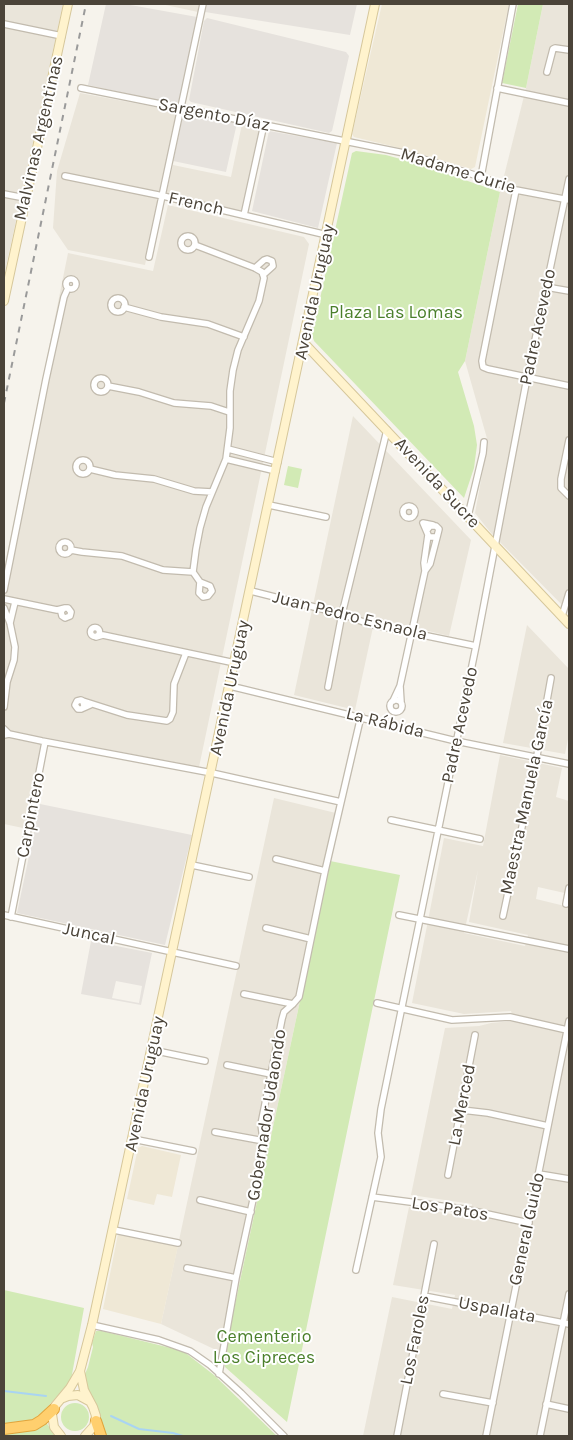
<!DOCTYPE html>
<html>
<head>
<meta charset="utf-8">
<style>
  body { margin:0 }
  #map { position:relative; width:573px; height:1440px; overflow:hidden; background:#f6f3ec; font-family:Karla,sans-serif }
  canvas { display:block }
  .frame { position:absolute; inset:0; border:5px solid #4b4439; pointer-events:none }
</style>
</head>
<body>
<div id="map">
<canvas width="573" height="1440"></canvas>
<div class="frame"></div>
</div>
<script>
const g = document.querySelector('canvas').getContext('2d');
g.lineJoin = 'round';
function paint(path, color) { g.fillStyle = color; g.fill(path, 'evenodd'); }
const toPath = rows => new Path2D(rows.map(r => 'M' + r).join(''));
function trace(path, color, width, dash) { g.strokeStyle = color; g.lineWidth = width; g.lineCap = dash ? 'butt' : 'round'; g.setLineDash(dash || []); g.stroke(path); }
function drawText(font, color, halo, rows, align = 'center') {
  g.font = font + ' Karla,sans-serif'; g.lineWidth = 4; g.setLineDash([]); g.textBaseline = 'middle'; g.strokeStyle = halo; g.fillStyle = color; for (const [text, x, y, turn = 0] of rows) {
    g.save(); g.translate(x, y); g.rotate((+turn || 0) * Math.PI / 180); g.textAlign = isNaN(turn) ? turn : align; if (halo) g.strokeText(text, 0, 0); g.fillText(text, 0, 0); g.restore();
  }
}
paint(toPath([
  [4,4,63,4,4,276],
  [161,4,200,4,198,12],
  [543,4,569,4,569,612,491,533,475,513,488,442,465,361,500,192,526,88],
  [80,93,177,111,145,265,68,250,53,228,57,171],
  [242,124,260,127,242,212,166,194,173,165,231,177],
  [168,205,304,237,309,244,199,767,43,737,23,828,4,824,4,570,68,253,153,271],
  [353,416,471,540,449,636,375,618,355,710,294,695],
  [527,625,569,669,569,734,565,754,503,743],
  [500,755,562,768,556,797,569,801,569,894,538,887,536,899,569,907,569,1000,568,1008,569,1009,569,1436,363,1436,392,1297,452,1309,455,1295,393,1285,409,1207,470,1217,472,1204,411,1195,445,1028,479,1026,491,1023,514,1021,511,1011,464,1014,412,1003,444,838,483,846],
  [478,870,469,922,528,935,525,946,464,933],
  [274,798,340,814,225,1351,216,1350,161,1324]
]), '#eae5da');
paint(toPath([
  [106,4,125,4,197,17,179,105,88,85],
  [207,4,357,4,350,35,205,12],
  [207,18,346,52,349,56,332,131,329,133,191,102,189,100,204,21],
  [184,112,237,123,226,172,173,161],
  [269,131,337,143,318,228,252,211],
  [40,804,192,835,165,945,17,913],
  [91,941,152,953,141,1005,81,994],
  [116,981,142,986,139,1003,112,998]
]), '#e6e2dd');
paint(toPath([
  [382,4,509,4,475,167,471,169,404,149,354,137,352,134],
  [142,1146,181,1155,172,1197,157,1194,154,1205,127,1199,138,1148],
  [118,1234,178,1246,161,1324,103,1309]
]), '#efe8d6');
paint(toPath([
  [518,4,543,4,526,88,502,83],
  [356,151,386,155,415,163,500,192,465,361,458,372,474,426,477,445,474,468,464,498,314,341,312,335,352,153],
  [288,466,302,469,298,488,284,485],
  [330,861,400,875,287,1422,225,1367,225,1351],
  [4,1290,84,1308,71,1380,46,1409,34,1419,15,1423,4,1423],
  [96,1331,102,1331,183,1351,214,1375,277,1436,103,1436,88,1395,84,1376,88,1367,93,1347,92,1343],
  '61 1417a14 14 0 1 1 28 0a14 14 0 1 1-28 0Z',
  [46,1422,55,1436,4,1436,4,1430]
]), '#d2eab5');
trace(toPath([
  [4,1391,46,1396],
  [111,1416,139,1429,173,1433,183,1436]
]), '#a9d4f2', 2);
const street = toPath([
  [4,24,62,36],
  [547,72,553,49,555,48,569,50],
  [81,88,404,153,481,177,516,190,569,200],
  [497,88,569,103],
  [65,176,163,196,327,235],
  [481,177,513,4],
  [516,190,482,361,483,367,488,369,569,386],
  [4,194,25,198],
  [244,215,264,124],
  '181 243a7 7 0 1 1 14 0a7 7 0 1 1-14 0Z',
  [195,245,255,268,262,272,264,278,259,301,238,350,233,370,230,391,230,428,226,459,206,507,200,528,196,549,193,572,200,582,210,586,212,591,208,596,203,597,199,593,200,582],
  [149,257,203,4],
  [255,268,264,260,267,259,272,261,273,266,263,275],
  '66 284a5 5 0 1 1 10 0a5 5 0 1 1-10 0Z',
  [546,287,569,291],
  '111 305a7 7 0 1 1 14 0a7 7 0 1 1-14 0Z',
  [124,307,161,317,208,324,244,337],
  '94 385a7 7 0 1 1 14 0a7 7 0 1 1-14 0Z',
  [108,386,139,392,174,403,211,406,229,412],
  [569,440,561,479,561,488,569,496],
  [228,449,278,462],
  [226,459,276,471],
  '76 467a7 7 0 1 1 14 0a7 7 0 1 1-14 0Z',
  [90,469,115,475,154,479,194,491,212,492],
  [269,505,326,517],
  '403 512a6 6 0 1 1 12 0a6 6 0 1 1-12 0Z',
  [468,516,483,453,484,442],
  [427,530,430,526,436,526,439,529,437,537,429,537,423,523,433,525],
  [428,535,424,563,425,571,430,564,437,537],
  '59 548a6 6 0 1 1 12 0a6 6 0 1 1-12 0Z',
  [71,550,82,552,122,556,163,570,193,572],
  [4,590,46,379,64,297,68,288],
  [251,591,342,614,369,624,476,646],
  [4,599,57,610,65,608,68,608,71,612,70,616,65,618,62,616,61,612,63,609],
  [4,608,10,623,15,647,14,660,7,682,4,707],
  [562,616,569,593],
  [10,623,15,602],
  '90.5 632a4.5 4.5 0 1 1 9 0a4.5 4.5 0 1 1-9 0Z',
  [96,637,103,635,235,663],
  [230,686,456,741,569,764],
  [400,686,425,571],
  [328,687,342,614,387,430],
  '390 706a6 6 0 1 1 12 0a6 6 0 1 1-12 0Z',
  [83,701,127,715,167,721,170,719,173,712,174,684,186,653],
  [393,701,400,686,401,702],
  [83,708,84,706,83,701,81,700,77,701,75,705,78,709,81,709,90,705],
  [4,729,9,734,4,735],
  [9,734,42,741,212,773,341,802],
  [391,820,480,839],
  [276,859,325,871],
  [192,865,249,877],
  [566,904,569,888],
  [4,915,236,966],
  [399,915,569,949],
  [503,916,536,761,551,678],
  [11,917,45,742],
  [266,928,311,939],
  [244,994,293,1004],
  [377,1003,452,1020,510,1017,567,1030],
  [152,1050,205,1061],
  [227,1065,271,1074],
  [462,1110,488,1113,548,1126],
  [215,1132,264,1141],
  [133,1139,193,1151],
  [539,1174,569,1179],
  [448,1175,475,1035],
  [372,1197,464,1209,529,1223],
  [200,1200,251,1212],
  [114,1230,178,1243],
  [187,1268,236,1278],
  [356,1270,381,1157,378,1133,381,1109,476,646,527,378,569,179],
  [424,1296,569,1324],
  [92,1325,159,1340,190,1351,210,1365,241,1393,284,1436],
  [219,1374,236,1278,264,1149,261,1124,282,1019,284,1012,293,1004,299,997,325,871,361,716],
  [443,1394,493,1403],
  [546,1404,569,1409],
  [397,1436,434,1244],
  [486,1436,569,1021],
  [540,1436,569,1294]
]);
const secondary = toPath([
  [4,301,68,4],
  [304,343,569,624],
  [80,1371,84,1390,93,1407,96,1416,94,1426,85,1436],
  [63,1398,68,1396,78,1395,89,1401],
  [61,1436,54,1427,52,1414,55,1406,70,1388,80,1371,92,1325,375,4]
]);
const highway = toPath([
  [96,1421,101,1436],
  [4,1429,34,1425,42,1420,54,1409]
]);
trace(street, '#c2bbae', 8);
trace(secondary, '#d6c79b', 10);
trace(highway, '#e0a43c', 12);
trace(street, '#fff', 5.5);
trace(secondary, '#fff3cd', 8);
trace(highway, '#ffcf6e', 10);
trace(toPath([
  [4,403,86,4]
]), '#9a9a9a', 2, [6, 6]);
drawText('18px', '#4b4439', '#fff', [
  ["Sargento Díaz",214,115,11],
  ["Malvinas Argentinas",39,138,-77],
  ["Madame Curie",458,171,17],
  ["French",196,204,13],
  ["Avenida Uruguay",315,292,-78],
  ["Padre Acevedo",538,327,-78],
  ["Avenida Sucre",437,483,47],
  ["Juan Pedro Esnaola",350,616,14],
  ["Avenida Uruguay",230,688,-78],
  ["La Rábida",385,723,14],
  ["Padre Acevedo",460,725,-78],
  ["Maestra Manuela García",527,797,-78],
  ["Carpintero",31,815,-79],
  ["Juncal",89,934,12],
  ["Avenida Uruguay",145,1084,-78],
  ["La Merced",462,1105,-79],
  ["Gobernador Udaondo",267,1115,-81],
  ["Los Patos",450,1209,9],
  ["General Guido",527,1229,-78],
  ["Uspallata",497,1310,11],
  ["Los Faroles",415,1340,-79]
]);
drawText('18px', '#4a7f2a', '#fff', [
  ["Plaza Las Lomas",396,313],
  ["Cementerio",264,1337],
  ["Los Cipreces",264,1358]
]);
</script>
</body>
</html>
